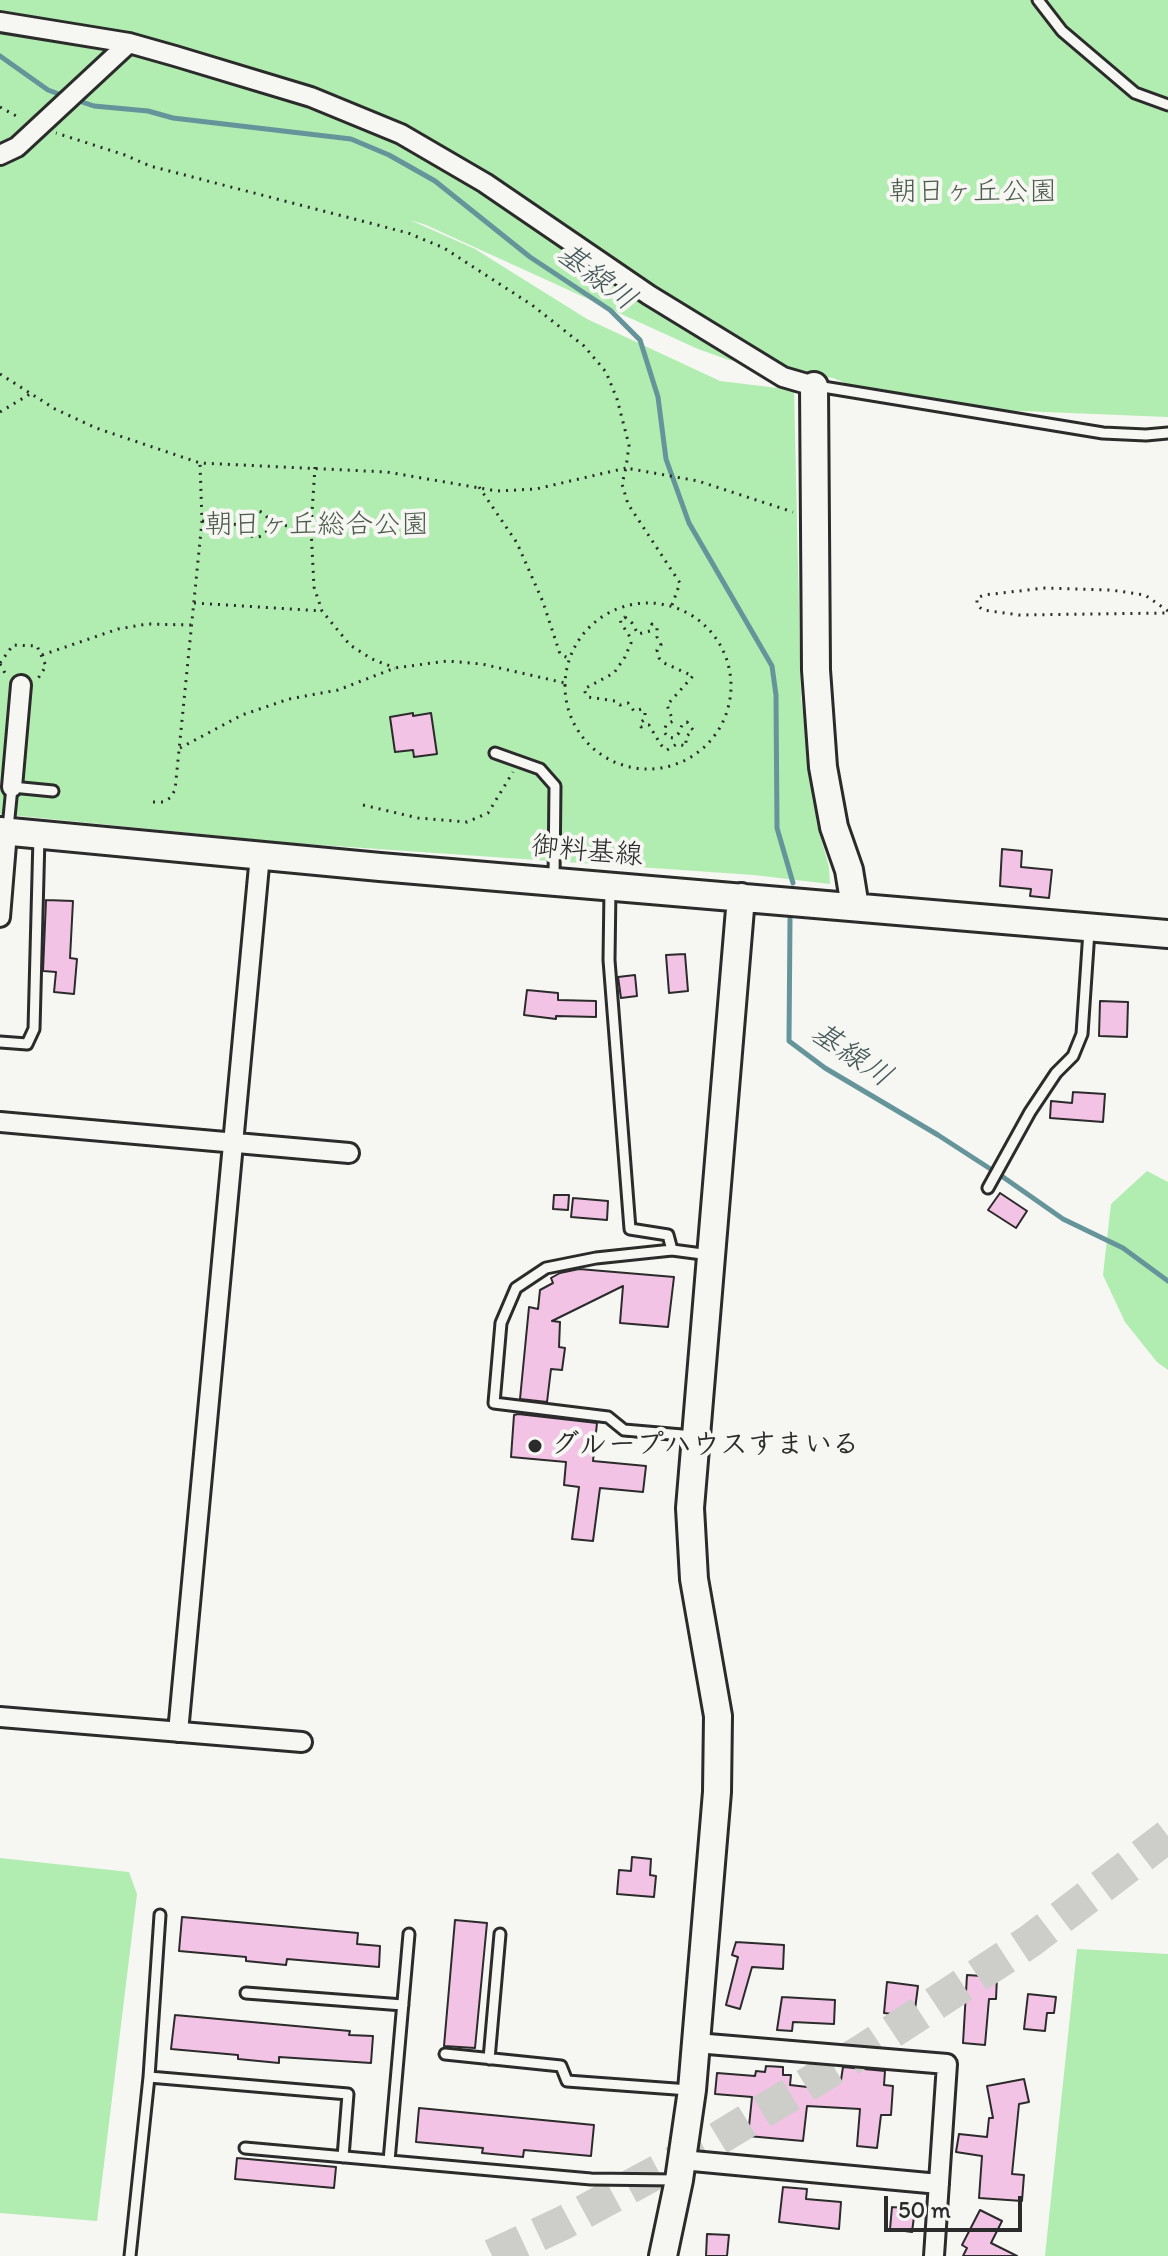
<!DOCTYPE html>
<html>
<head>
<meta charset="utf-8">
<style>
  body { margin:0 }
  #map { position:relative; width:1168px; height:2256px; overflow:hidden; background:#f6f6f2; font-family:Itim,sans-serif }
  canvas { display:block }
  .scale { position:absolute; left:884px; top:2196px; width:138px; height:36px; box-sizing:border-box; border:4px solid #2b2b2b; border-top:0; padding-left:10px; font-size:24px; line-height:28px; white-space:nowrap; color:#2b2b2b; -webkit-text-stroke:6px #f6f6f2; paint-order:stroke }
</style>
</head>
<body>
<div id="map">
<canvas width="1168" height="2256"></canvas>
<div class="scale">50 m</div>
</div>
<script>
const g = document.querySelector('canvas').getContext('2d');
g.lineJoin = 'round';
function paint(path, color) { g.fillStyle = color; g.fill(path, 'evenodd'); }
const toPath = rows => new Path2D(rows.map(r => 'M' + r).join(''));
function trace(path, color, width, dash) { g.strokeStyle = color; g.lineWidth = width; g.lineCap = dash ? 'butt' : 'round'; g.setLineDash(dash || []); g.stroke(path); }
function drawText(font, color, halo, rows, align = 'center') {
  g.font = font + ' Itim,"Klee One",sans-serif'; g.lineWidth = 8; g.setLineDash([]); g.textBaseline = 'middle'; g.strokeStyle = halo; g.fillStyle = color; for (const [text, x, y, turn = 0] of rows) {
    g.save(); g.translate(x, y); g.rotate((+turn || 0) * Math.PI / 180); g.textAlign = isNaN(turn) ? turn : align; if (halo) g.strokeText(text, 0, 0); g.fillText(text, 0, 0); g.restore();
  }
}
paint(toPath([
  [0,0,1168,0,1168,417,899,406,833,378,729,360,698,349,426,225,410,220,475,249,587,319,720,381,794,390,801,698,817,824,829,867,830,884,754,875,291,843,0,814],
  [1147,1171,1168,1182,1168,1370,1157,1362,1125,1322,1103,1275,1111,1204],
  [0,1858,129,1872,137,1894,97,2221,0,2213],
  [1077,1949,1168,1954,1168,2256,1045,2256]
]), '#b1ecb0');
trace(toPath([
  [0,56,48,90,64,96],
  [73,99,94,106,148,111,173,118,351,139,389,155,435,181,530,257,610,310,640,340,658,397,666,459,689,523,772,666,776,695,777,828,793,883],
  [790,919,789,1041,825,1068,938,1135,992,1170],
  [1003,1177,1063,1219,1123,1248,1168,1281]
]), '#65959a', 5);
const building = toPath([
  [413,713,413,716,431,713,437,754,414,757,413,750,395,752,390,717,413,713],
  [1002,849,1022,851,1021,867,1052,870,1049,898,1030,896,1031,889,1000,886,1002,849],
  [46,900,73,901,70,958,77,959,74,994,54,992,56,972,43,971,46,900],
  [685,954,688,991,669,993,666,955,685,954],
  [635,975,637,996,621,998,618,977,635,975],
  [527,990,558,993,558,1000,596,1001,596,1017,556,1016,556,1019,524,1015,527,990],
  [1100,1001,1128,1002,1127,1037,1099,1036,1100,1001],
  [1073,1092,1105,1094,1103,1122,1050,1118,1051,1101,1072,1103,1073,1092],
  [1000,1193,1027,1211,1016,1228,988,1210,1000,1193],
  [554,1195,569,1195,568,1210,553,1209,554,1195],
  [573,1198,608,1201,607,1220,571,1217,573,1198],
  [579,1269,674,1277,668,1327,620,1323,623,1286,552,1321,560,1322,559,1347,565,1348,562,1370,551,1369,547,1402,520,1399,529,1307,538,1309,540,1290,553,1283,551,1278,560,1273,579,1269],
  [518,1414,597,1423,593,1461,646,1466,643,1492,600,1488,593,1541,572,1539,579,1487,564,1485,566,1462,511,1457,514,1415,518,1414],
  [632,1857,651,1859,650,1875,656,1876,654,1897,617,1894,619,1870,631,1871,632,1857],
  [182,1917,358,1933,357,1944,380,1946,379,1967,287,1959,286,1965,246,1961,246,1957,179,1951,182,1917],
  [455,1920,487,1923,475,2048,444,2046,455,1920],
  [736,1942,784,1945,783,1969,752,1967,740,2009,726,2005,738,1957,732,1955,736,1942],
  [967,1975,997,1977,996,1999,989,1999,985,2045,963,2043,967,1975],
  [887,1982,918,1986,914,2017,884,2013,887,1982],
  [1028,1994,1056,1997,1054,2013,1047,2013,1045,2031,1024,2029,1028,1994],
  [782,1997,835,2000,834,2024,793,2022,792,2031,777,2030,782,1997],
  [175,2015,350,2031,349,2035,373,2036,371,2063,279,2057,279,2063,238,2059,238,2055,171,2049,175,2015],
  [766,2066,783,2067,783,2075,791,2075,790,2085,825,2089,826,2079,841,2080,843,2067,885,2071,884,2085,893,2086,891,2115,881,2115,877,2148,857,2146,860,2109,807,2106,803,2141,748,2136,752,2097,715,2094,717,2073,755,2076,756,2071,765,2072,766,2066],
  [1024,2079,1029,2102,1019,2104,1012,2174,1024,2175,1022,2201,979,2198,982,2156,956,2152,959,2134,987,2137,989,2118,993,2118,987,2086,1024,2079],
  [419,2108,594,2125,591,2156,524,2150,523,2157,482,2153,483,2148,416,2142,419,2108],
  [237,2158,336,2167,334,2188,235,2179,237,2158],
  [783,2187,807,2189,806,2199,841,2202,839,2229,779,2222,783,2187],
  [892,2207,915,2209,912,2232,890,2229,892,2207],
  [980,2210,1002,2221,991,2243,1017,2256,963,2256,967,2248,962,2245,980,2210],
  [707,2234,729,2235,727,2256,706,2256,707,2234]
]);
paint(building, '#f3c3e5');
trace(building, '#2b2b2b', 2);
trace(toPath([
  [492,2256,563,2223,714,2141,864,2050,1030,1941,1168,1836]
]), '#cdcdca', 34, [34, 17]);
const lane = toPath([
  [1038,0,1062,31,1135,93,1168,105],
  [817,386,1103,433,1146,435,1168,433],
  [495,753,540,769,555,786,554,878],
  [8,828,12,787,53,791],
  [610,889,609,960,630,1229,668,1235,672,1250,710,1255],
  [0,1042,27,1044,34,1029,39,837],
  [988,1188,1030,1112,1056,1073,1073,1056,1082,1034,1089,931],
  [672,1250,596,1258,546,1268,516,1288,501,1323,494,1403,608,1417,624,1430,694,1436],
  [246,1993,403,2005],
  [445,2054,561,2066,567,2081,689,2090],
  [489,2059,500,1934],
  [149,2077,348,2094,343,2157],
  [245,2148,591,2179,676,2180],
  [389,2161,409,1934],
  [130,2256,149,2077,160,1915]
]);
const street = toPath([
  [0,22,129,43,175,56,311,97,401,134,485,183,649,295,783,377,814,386],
  [0,155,17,147,129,43],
  [12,787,21,685],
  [0,917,7,832],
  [0,1122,349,1153],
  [0,1717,302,1742],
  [178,1732,260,855],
  [696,2043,947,2064,934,2256],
  [682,2160,939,2184]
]);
const secondary = toPath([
  [814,386,816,670,823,767,834,827,849,870,855,907],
  [0,831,380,867,1168,934],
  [663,2256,679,2180,692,2090,717,1792,718,1716,694,1579,690,1508,741,897]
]);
trace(lane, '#2b2b2b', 15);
trace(street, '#2b2b2b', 24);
trace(secondary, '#2b2b2b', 32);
trace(toPath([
  [0,107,20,118],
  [0,374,55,409,96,428,200,463,387,472,497,491,536,489,626,468,629,445,617,399,606,372,584,346,532,305,444,248,408,233,150,166,125,155,56,133],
  [0,412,30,394],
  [315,467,311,528,314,587,322,611,350,645,372,659,395,668],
  [479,487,517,543,543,602,560,654,568,658],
  '243 524a13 13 0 1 1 26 0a13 13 0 1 1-26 0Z',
  [202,521,242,525],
  [269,524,309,528],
  '565 686a83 83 0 1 1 166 0a83 83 0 1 1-166 0Z',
  [194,603,322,611],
  [672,605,680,583,628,504,622,484,626,468,698,481,793,512],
  [1168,611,1145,595,1111,590,1045,588,984,595,977,598,977,605,983,610,1019,615,1168,613],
  [625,617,632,623,638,634,650,631,652,624,657,628,657,637,661,645,657,650,659,658,664,663,693,676,667,705,673,721,666,725,664,732,668,737,673,738,679,733,682,725,687,722,693,730,686,737,686,746,677,744,667,750,661,745,649,725,641,727,640,723,645,719,645,713,642,709,634,711,628,703,620,705,615,701,588,697,586,695,584,689,614,673,625,657,631,643,630,637,621,623,620,619,625,617],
  [42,655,118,629,147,624,192,625],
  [0,663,13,645,37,646,46,666,37,680],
  [0,664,6,675],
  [180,748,242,715,289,699,338,690,395,668,447,661,482,664,565,683],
  [153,802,163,802,170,798,175,790,202,521,200,463],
  [363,805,418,818,467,822,488,813,513,772]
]), '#2b2b2b', 3, [2, 6]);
trace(lane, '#f6f6f2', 9);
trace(street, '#f6f6f2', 18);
trace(secondary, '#f6f6f2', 26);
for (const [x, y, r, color] of [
  [535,1446,8,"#2b2b2b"]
]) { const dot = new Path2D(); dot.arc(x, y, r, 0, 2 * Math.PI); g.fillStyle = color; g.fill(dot); trace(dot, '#f6f6f2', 3); }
drawText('28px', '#4c5b4c', '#f6f6f2', [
  ["朝日ヶ丘公園",973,193],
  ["朝日ヶ丘総合公園",317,526]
]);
drawText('28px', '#2b2b2b', '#f6f6f2', [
  ["御料基線",587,852,5]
]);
drawText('bold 28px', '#2b2b2b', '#f6f6f2', [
  ["グループハウスすまいる",551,1446]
], 'left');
drawText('italic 30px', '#435759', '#f6f6f2', [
  ["基線川",596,278,37],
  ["基線川",851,1056,34]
]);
</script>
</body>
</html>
